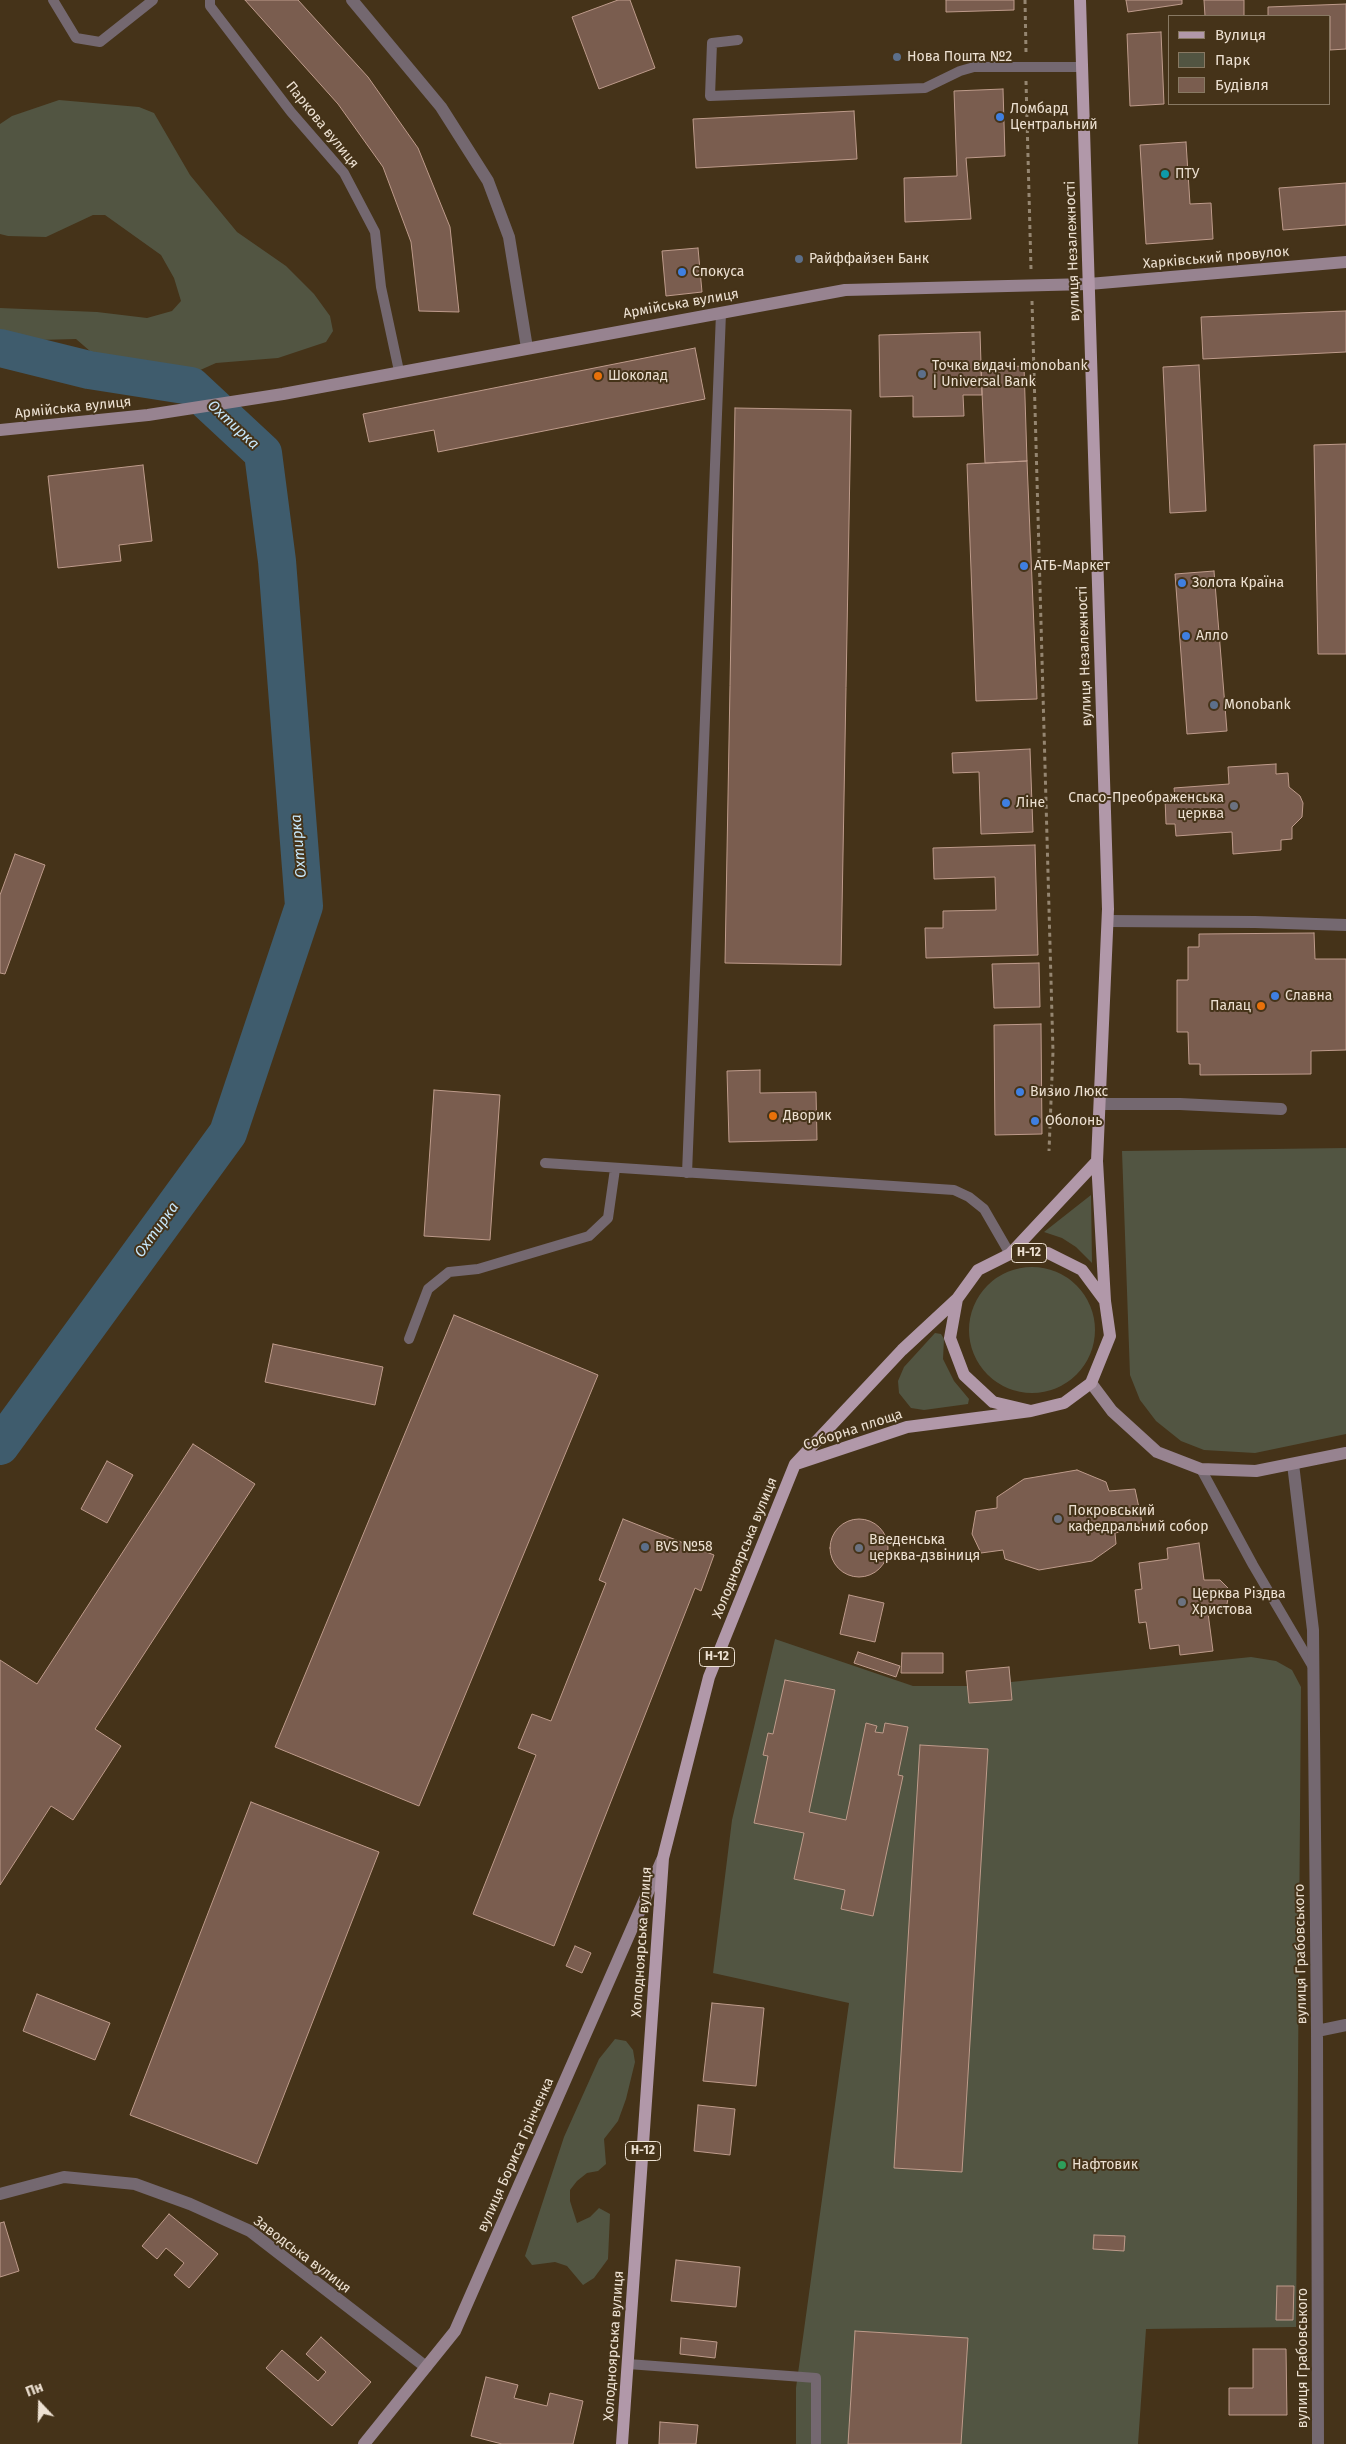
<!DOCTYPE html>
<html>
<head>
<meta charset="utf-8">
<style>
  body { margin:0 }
  #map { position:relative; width:1346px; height:2444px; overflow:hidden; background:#453319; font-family:"Fira Sans",sans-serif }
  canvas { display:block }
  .legend { position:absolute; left:1168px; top:15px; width:162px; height:90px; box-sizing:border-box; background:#453319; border:1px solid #887963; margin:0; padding:6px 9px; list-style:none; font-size:15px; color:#ede1d2 }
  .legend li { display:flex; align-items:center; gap:10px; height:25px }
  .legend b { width:25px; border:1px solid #887963 }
  .north { position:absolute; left:15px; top:2379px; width:50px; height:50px; -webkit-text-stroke:4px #453319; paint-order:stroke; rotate:339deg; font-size:14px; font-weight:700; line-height:20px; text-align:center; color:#ede1d2 }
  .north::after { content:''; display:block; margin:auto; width:18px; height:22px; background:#ede1d2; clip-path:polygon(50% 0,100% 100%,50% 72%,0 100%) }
</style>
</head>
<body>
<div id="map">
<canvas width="1346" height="2444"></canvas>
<ul class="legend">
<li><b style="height:6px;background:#b198a9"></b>Вулиця</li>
<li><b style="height:14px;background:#525542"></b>Парк</li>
<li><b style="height:14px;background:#7a5d4f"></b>Будівля</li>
</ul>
<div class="north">Пн</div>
</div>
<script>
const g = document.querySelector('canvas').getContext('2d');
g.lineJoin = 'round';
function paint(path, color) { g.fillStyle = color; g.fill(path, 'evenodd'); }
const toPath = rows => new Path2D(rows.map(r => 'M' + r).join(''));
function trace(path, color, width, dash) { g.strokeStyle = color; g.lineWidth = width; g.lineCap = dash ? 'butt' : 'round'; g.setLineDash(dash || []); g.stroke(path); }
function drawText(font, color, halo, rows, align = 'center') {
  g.font = font + ' "Fira Sans",sans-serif'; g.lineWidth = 4; g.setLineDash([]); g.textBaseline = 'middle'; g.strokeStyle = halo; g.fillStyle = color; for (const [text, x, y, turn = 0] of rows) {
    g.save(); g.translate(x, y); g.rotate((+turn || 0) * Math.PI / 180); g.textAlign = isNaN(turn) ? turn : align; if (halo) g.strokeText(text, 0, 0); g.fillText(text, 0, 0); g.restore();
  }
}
paint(toPath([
  [59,100,139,107,154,113,190,175,237,232,286,266,314,294,330,316,333,331,326,342,278,358,216,363,160,388,95,389,98,358,76,339,38,340,0,332,0,308,97,312,147,318,172,311,181,301,174,278,161,255,105,215,93,215,46,237,8,236,0,234,0,124,12,116],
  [1346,1148,1346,1434,1255,1453,1204,1450,1181,1441,1156,1421,1140,1400,1130,1375,1122,1151],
  [1091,1195,1092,1263,1076,1247,1062,1238,1044,1232],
  '969 1330a63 63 0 1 1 126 0a63 63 0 1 1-126 0Z',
  [935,1333,941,1334,944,1339,943,1359,954,1381,969,1399,968,1404,924,1410,911,1408,899,1393,898,1381,904,1367],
  [775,1639,913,1686,967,1686,966,1671,1009,1667,1011,1682,1251,1657,1276,1661,1292,1670,1301,1687,1296,2327,1146,2329,1138,2444,796,2444,796,2388,849,2003,713,1973,732,1820],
  [615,2039,626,2041,633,2050,635,2062,626,2099,618,2121,604,2139,606,2164,598,2171,587,2173,577,2181,570,2190,570,2201,577,2223,590,2217,599,2208,610,2214,608,2259,594,2278,583,2285,567,2266,555,2262,532,2265,525,2256,564,2137,599,2059]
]), '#525542');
trace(toPath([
  [0,348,89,370,191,386,263,453,277,561,304,906,228,1133,0,1446]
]), '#3f5c6d', 38);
const building = toPath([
  [245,0,298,0,368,77,418,148,450,227,459,312,419,311,411,242,383,167,338,104,245,0],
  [618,0,630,0,655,68,599,89,572,17,618,0],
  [946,0,1014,0,1014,10,946,12,946,0],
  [1126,0,1182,0,1182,4,1128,12,1126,0],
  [1204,0,1244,0,1244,16,1205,16,1204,0],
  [1346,4,1346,49,1330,50,1330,16,1268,16,1268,7,1346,4],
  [1161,32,1164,104,1130,106,1127,34,1161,32],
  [1003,89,1005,156,966,158,971,219,905,222,904,178,957,176,954,91,1003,89],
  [854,111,857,159,696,168,693,119,854,111],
  [1186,142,1190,204,1211,203,1213,239,1146,244,1140,145,1186,142],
  [1346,183,1346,225,1283,230,1279,188,1346,183],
  [698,248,702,292,666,296,662,251,698,248],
  [1346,311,1346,352,1203,359,1201,317,1346,311],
  [980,332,982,395,963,395,964,416,913,417,913,396,880,397,879,335,980,332],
  [695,348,705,399,438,452,434,430,369,442,363,414,695,348],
  [1199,365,1206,511,1170,513,1163,367,1199,365],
  [1024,366,1027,461,985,463,981,368,1024,366],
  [735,408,851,410,841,965,725,963,735,408],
  [1346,444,1346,654,1318,654,1314,445,1346,444],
  [1027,461,1037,699,976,701,967,464,1027,461],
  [143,465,152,541,119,545,121,561,58,568,48,476,143,465],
  [1214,571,1227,731,1187,734,1175,574,1214,571],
  [1030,749,1033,832,981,834,979,772,953,773,952,753,1030,749],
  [1276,764,1276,774,1288,773,1289,787,1300,796,1303,803,1302,817,1292,827,1292,839,1281,840,1281,850,1233,854,1232,832,1176,836,1175,824,1166,824,1165,798,1175,797,1174,788,1229,784,1228,767,1276,764],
  [1035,845,1038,955,926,958,925,928,943,928,943,911,996,910,995,877,934,879,933,848,1035,845],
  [15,854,45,865,5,974,0,973,0,895,15,854],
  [1314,933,1315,959,1346,959,1346,1050,1311,1051,1311,1074,1200,1075,1200,1064,1189,1064,1188,1032,1177,1032,1177,980,1188,980,1188,947,1199,947,1199,934,1314,933],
  [1039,963,1040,1007,994,1008,992,964,1039,963],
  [1041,1024,1042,1134,995,1135,994,1025,1041,1024],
  [760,1070,760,1093,816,1092,817,1140,729,1142,727,1071,760,1070],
  [434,1090,500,1095,490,1240,424,1236,434,1090],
  [454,1315,598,1375,419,1806,275,1747,454,1315],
  [273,1344,383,1367,375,1405,265,1382,273,1344],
  [193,1444,255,1484,95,1729,121,1746,73,1820,51,1806,0,1885,0,1660,37,1684,193,1444],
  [107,1461,133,1475,107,1523,81,1509,107,1461],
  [1077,1470,1106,1482,1109,1491,1135,1489,1143,1527,1115,1533,1116,1544,1092,1561,1039,1570,1005,1559,1003,1550,981,1553,972,1534,976,1511,997,1508,997,1497,1024,1479,1077,1470],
  '830 1548a29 29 0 1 1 58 0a29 29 0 1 1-58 0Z',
  [623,1519,714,1555,701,1591,695,1588,554,1946,473,1914,536,1755,518,1748,532,1714,551,1721,606,1583,599,1580,623,1519],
  [1199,1543,1204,1580,1220,1580,1228,1588,1229,1593,1227,1604,1223,1609,1208,1613,1213,1651,1180,1655,1179,1645,1150,1649,1146,1622,1139,1623,1135,1590,1142,1589,1139,1563,1168,1559,1167,1548,1199,1543],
  [849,1595,884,1603,875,1642,840,1634,849,1595],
  [858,1652,900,1666,896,1677,854,1663,858,1652],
  [902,1653,943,1653,943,1673,901,1673,902,1653],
  [1009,1667,1012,1700,969,1703,966,1671,1009,1667],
  [785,1680,835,1690,809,1812,846,1820,866,1723,877,1726,875,1732,883,1733,885,1723,908,1727,898,1775,903,1776,873,1916,841,1909,845,1890,794,1879,804,1833,754,1823,768,1756,763,1755,768,1733,773,1734,785,1680],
  [920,1745,988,1749,962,2172,894,2168,920,1745],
  [251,1802,379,1852,257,2164,130,2115,251,1802],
  [575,1946,591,1953,582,1973,566,1966,575,1946],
  [37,1994,110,2023,95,2060,23,2031,37,1994],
  [712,2003,764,2008,756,2086,703,2081,712,2003],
  [698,2105,735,2109,730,2155,694,2151,698,2105],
  [169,2214,218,2254,189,2288,174,2275,184,2263,166,2248,157,2259,142,2246,169,2214],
  [4,2222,19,2271,0,2277,0,2223,4,2222],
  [1094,2235,1125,2236,1124,2251,1093,2249,1094,2235],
  [676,2260,740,2267,736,2307,671,2301,676,2260],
  [1277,2286,1294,2286,1293,2320,1276,2320,1277,2286],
  [855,2331,968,2338,961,2444,848,2444,855,2331],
  [321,2337,371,2382,332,2426,266,2368,282,2350,318,2381,326,2372,306,2354,321,2337],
  [681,2338,717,2342,715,2358,680,2354,681,2338],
  [1253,2349,1286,2349,1287,2415,1229,2415,1229,2388,1253,2388,1253,2349],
  [486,2377,518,2385,514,2398,547,2406,550,2393,583,2401,573,2444,502,2444,471,2436,486,2377],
  [660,2422,698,2425,696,2444,659,2444,660,2422]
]);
paint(building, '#7a5d4f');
trace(building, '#be9b8b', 1);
trace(toPath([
  [1025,0,1026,52],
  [1026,81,1031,269],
  [1032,301,1053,1052,1049,1151]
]), '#958671', 3, [4, 4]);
trace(toPath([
  [53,0,76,38,100,42,153,0],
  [210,0,210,6,291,112,344,173,375,232,381,287,399,371],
  [738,40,712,43,710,96,925,88,960,71,974,67,1083,67],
  [545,1163,954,1190,969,1197,984,1209,1010,1254],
  [687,1173,721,313],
  [409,1339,428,1289,449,1272,478,1269,589,1236,608,1218,615,1169],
  [1201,1469,1253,1565,1313,1667],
  [628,2364,816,2378,816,2444]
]), '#746870', 10);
trace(toPath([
  [352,0,441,107,488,181,509,237,527,348],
  [1108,921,1255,922,1346,925],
  [1101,1104,1180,1104,1281,1109],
  [1293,1464,1313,1630,1317,2031,1318,2444],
  [1317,2031,1346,2025],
  [0,2194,64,2177,135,2184,190,2204,250,2231,426,2367]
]), '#746870', 12);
trace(toPath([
  [0,430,148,415,283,394,845,290,1089,284,1346,262],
  [1091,1383,1112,1411,1157,1452,1201,1469,1256,1471,1346,1453],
  [364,2444,455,2331,662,1860]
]), '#978390', 12);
trace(toPath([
  [1080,0,1108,909,1097,1161,1105,1301],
  [1010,1254,1097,1161],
  [796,1464,907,1427,1031,1411,1064,1403,1091,1383,1110,1336,1105,1301,1082,1270,1048,1253,1010,1254,978,1270,957,1299,950,1338,964,1375,993,1402,1031,1411],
  [622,2444,663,1858,709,1677,795,1464,902,1350,957,1299]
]), '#b198a9', 12);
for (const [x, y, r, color] of [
  [897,57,5,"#5c6f8a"],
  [1000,117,5,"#3f7fe0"],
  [1165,174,5,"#0f9aa8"],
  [799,259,5,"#5c6f8a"],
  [682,272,5,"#3f7fe0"],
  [922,374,5,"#5c6f8a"],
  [598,376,5,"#e8710a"],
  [1024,566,5,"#3f7fe0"],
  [1182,583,5,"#3f7fe0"],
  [1186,636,5,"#3f7fe0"],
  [1214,705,5,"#5c6f8a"],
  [1006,803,5,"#3f7fe0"],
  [1234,806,5,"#6b7280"],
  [1275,996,5,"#3f7fe0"],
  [1261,1006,5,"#e8710a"],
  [1020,1092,5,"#3f7fe0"],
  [773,1116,5,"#e8710a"],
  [1035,1121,5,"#3f7fe0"],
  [1058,1519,5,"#6b7280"],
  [645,1547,5,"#5c6f8a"],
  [859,1548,5,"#6b7280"],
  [1182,1602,5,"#6b7280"],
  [1062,2165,5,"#2e9e5b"]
]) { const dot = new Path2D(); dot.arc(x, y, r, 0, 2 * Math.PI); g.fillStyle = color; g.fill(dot); trace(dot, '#453319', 2); }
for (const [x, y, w] of [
  [1029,1253,35],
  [717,1657,35],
  [643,2151,35]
]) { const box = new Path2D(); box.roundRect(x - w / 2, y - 9.5, w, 19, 4); g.fillStyle = '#453319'; g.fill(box); trace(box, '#ede1d2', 1); }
drawText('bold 12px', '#ede1d2', null, [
  ["Н-12",1029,1253],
  ["Н-12",717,1657],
  ["Н-12",643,2151]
]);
drawText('14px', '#ede1d2', '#453319', [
  ["Нова Пошта №2",907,57],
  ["Ломбард",1010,109],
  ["Центральний",1010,125],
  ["ПТУ",1175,174],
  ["Райффайзен Банк",809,259],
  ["Спокуса",692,272],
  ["Точка видачі monobank",932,366],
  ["| Universal Bank",932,382],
  ["Шоколад",608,376],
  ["АТБ-Маркет",1034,566],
  ["Золота Країна",1192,583],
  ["Алло",1196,636],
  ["Monobank",1224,705],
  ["Спасо-Преображенська",1224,798,"right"],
  ["церква",1224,814,"right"],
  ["Ліне",1016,803],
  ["Славна",1285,996],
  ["Палац",1251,1006,"right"],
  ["Визио Люкс",1030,1092],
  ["Дворик",783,1116],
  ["Оболонь",1045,1121],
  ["Покровський",1068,1511],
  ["кафедральний собор",1068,1527],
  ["Введенська",869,1540],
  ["церква-дзвіниця",869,1556],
  ["BVS №58",655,1547],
  ["Церква Різдва",1192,1594],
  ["Христова",1192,1610],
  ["Нафтовик",1072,2165]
], 'left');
drawText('14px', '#ede1d2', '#453319', [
  ["Паркова вулиця",322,125,51],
  ["вулиця Незалежності",1073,251,-92],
  ["Харківський провулок",1216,258,-5],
  ["Армійська вулиця",681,304,-10],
  ["Армійська вулиця",73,408,-6],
  ["вулиця Незалежності",1085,656,-92],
  ["Соборна площа",853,1430,-18],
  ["Холодноярська вулиця",745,1548,-68],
  ["Холодноярська вулиця",642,1942,-86],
  ["вулиця Грабовського",1301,1954,-91],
  ["вулиця Бориса Грінченка",516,2155,-66],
  ["Заводська вулиця",302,2255,37],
  ["Холодноярська вулиця",614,2346,-86],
  ["вулиця Грабовського",1303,2358,-90]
]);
drawText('italic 15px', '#c7e8fc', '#453319', [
  ["Охтирка",233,425,43],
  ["Охтирка",299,846,-95],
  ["Охтирка",157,1230,-54]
]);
</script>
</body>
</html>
